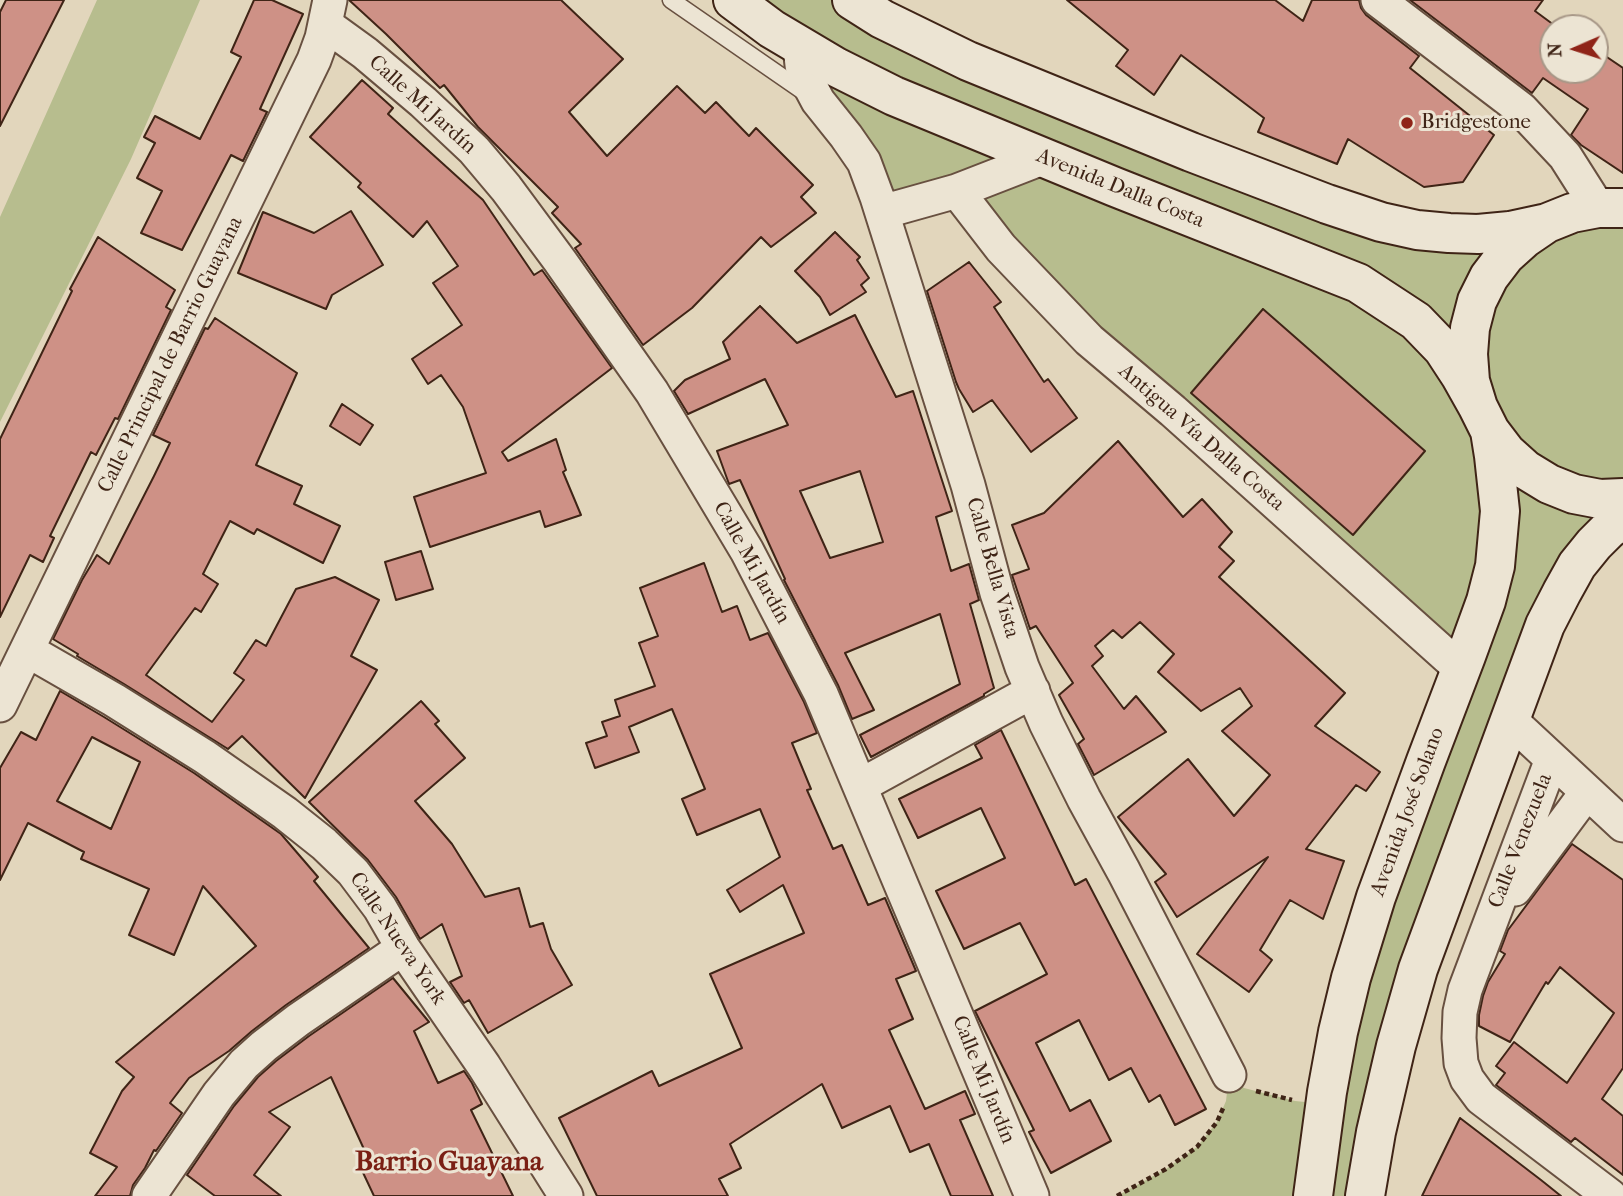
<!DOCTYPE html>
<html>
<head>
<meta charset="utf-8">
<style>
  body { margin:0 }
  #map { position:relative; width:1623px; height:1196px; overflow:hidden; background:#e2d6bc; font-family:"IM FELL French Canon",serif }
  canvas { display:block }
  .north { position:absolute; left:1539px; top:14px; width:70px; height:70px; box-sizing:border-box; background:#ece4d3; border:2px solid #a79787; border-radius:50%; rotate:267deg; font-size:19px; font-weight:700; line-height:28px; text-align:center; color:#3f2416 }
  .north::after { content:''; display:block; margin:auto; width:24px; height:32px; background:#8f2418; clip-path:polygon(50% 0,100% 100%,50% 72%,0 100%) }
</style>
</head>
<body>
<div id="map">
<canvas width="1623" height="1196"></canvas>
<div class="north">N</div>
</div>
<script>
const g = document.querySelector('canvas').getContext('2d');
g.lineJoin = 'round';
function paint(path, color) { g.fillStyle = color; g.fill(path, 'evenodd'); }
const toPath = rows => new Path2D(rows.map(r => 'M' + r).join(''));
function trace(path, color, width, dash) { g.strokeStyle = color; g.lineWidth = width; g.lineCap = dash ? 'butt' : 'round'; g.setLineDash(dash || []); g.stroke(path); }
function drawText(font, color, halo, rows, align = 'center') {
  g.font = font + ' "IM FELL French Canon",serif'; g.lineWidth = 6; g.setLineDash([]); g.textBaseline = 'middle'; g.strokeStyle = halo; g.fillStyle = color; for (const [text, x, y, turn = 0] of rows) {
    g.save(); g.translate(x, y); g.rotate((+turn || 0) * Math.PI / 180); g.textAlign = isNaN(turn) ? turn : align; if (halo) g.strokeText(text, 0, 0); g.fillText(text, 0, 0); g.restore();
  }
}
paint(toPath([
  [97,0,200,0,131,159,0,422,0,217],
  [733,0,852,0,1381,222,1623,208,1623,520,1545,625,1365,1196,1117,1196,1166,1169,1197,1147,1217,1122,1226,1101,1229,1075,1244,1088,1295,1101,1325,1104,1461,669,1173,411,957,191,882,212,809,84]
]), '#b7bd8e');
const building = toPath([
  [6,0,64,0,0,126,0,12,6,0],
  [254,0,272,0,303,14,260,109,267,112,243,161,231,155,182,250,141,233,162,191,137,178,155,143,144,137,155,116,200,139,241,57,231,52,254,0],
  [349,0,561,0,623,59,569,112,607,156,677,86,705,113,716,102,749,136,756,128,813,185,801,197,816,213,771,247,761,237,692,308,643,345,575,248,581,244,552,213,558,207,478,127,444,85,440,88,386,34,349,0],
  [1067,0,1275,0,1303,21,1312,0,1359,0,1361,8,1366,15,1419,56,1410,68,1494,135,1463,182,1424,187,1348,139,1337,164,1258,132,1264,118,1181,55,1154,95,1116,66,1128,50,1067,0],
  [1410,0,1543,0,1535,11,1558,28,1553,28,1553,70,1595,70,1595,49,1623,68,1623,173,1581,145,1571,135,1588,109,1543,78,1532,93,1410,0],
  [362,80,393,108,388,114,483,200,534,275,542,270,612,368,502,452,508,461,556,439,566,470,563,472,581,515,545,527,540,511,430,547,414,497,486,473,463,407,441,375,428,384,412,359,462,325,433,283,458,266,427,221,413,237,358,187,361,183,310,137,362,80],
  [351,211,383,265,332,295,326,309,238,273,263,212,314,233,351,211],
  [835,232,860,257,857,260,869,278,861,285,866,292,830,315,820,297,795,271,835,232],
  [98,237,175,290,166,307,171,310,118,419,115,418,96,455,91,452,50,536,54,538,43,562,30,555,0,617,0,439,72,291,70,289,98,237],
  [969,262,1001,302,994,307,1044,382,1048,379,1077,418,1031,452,992,400,973,412,959,389,956,382,927,291,969,262],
  [760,306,797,343,855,315,896,397,913,391,952,511,936,517,951,571,969,564,979,600,970,604,994,688,984,694,984,696,871,757,860,735,960,684,940,614,845,653,874,710,852,719,838,685,784,580,785,579,740,480,729,484,717,451,788,425,765,379,688,414,674,391,685,380,730,359,723,342,760,306],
  [860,471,883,542,830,558,800,491,860,471],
  [1263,309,1425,451,1353,535,1191,393,1263,309],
  [215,318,297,373,256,465,302,486,294,504,340,526,323,563,257,529,254,534,230,521,203,574,218,584,201,612,195,608,146,675,212,722,244,680,234,673,256,640,266,646,296,589,335,577,379,600,351,656,377,670,305,798,242,736,228,749,124,684,77,656,78,654,53,639,82,580,97,555,109,564,154,476,170,443,153,435,205,328,208,329,215,318],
  [342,404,373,425,360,445,330,426,342,404],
  [1118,441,1183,517,1202,499,1232,532,1219,547,1234,561,1219,577,1345,693,1315,726,1380,772,1366,791,1356,785,1306,849,1344,861,1323,919,1290,900,1260,950,1272,960,1249,992,1197,954,1268,857,1177,917,1155,882,1166,874,1118,817,1188,759,1234,816,1270,775,1222,731,1252,706,1240,688,1201,711,1158,672,1174,654,1140,622,1122,638,1113,630,1095,646,1103,656,1092,666,1124,709,1136,696,1166,732,1094,775,1078,744,1084,739,1059,695,1073,683,1036,626,1030,629,1012,575,1029,569,1012,525,1044,513,1118,441],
  [421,551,433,589,396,600,385,562,421,551],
  [704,563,722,612,737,606,750,640,768,633,804,702,817,733,792,743,811,789,807,790,833,849,842,845,868,905,885,898,916,971,896,979,913,1019,889,1030,925,1109,965,1091,975,1114,960,1120,993,1196,951,1196,929,1144,910,1152,890,1106,842,1128,822,1084,730,1144,741,1168,719,1179,728,1196,597,1196,559,1118,652,1071,659,1086,742,1048,710,974,804,933,783,885,740,912,727,890,780,857,760,809,697,835,682,799,705,789,672,709,629,727,639,752,595,768,586,743,607,736,602,722,620,716,615,700,655,686,639,643,658,636,640,588,704,563],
  [60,691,104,717,194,773,281,834,318,877,314,881,369,948,286,1005,252,1031,229,1051,189,1078,170,1103,182,1113,156,1151,154,1150,145,1168,133,1185,130,1196,95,1196,117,1167,90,1153,122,1091,134,1077,116,1062,256,946,203,886,174,955,129,935,149,889,81,859,84,852,28,823,0,880,0,768,21,732,36,740,60,691],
  [92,737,140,762,111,829,57,801,92,737],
  [421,701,439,721,435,724,465,758,415,801,452,844,485,897,519,888,530,927,543,923,551,949,572,985,488,1033,469,1000,464,1003,450,982,462,976,442,924,420,939,396,897,368,860,309,802,421,701],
  [1001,730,1075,885,1086,879,1206,1109,1175,1125,1160,1095,1149,1102,1131,1068,1109,1080,1079,1020,1036,1043,1070,1111,1090,1100,1111,1141,1051,1173,1029,1132,1034,1130,975,1011,1047,974,1020,923,964,949,936,891,1005,858,981,808,918,838,899,799,982,758,975,745,1001,730],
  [1572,844,1623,880,1623,1068,1602,1099,1623,1116,1623,1175,1575,1138,1571,1142,1496,1085,1505,1073,1496,1066,1514,1042,1567,1083,1614,1013,1560,967,1548,984,1546,982,1510,1042,1479,1026,1479,1015,1483,996,1488,982,1505,954,1500,951,1508,930,1572,844],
  [393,978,429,1022,414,1031,438,1083,464,1071,472,1083,482,1104,471,1110,513,1196,374,1196,358,1162,368,1158,331,1077,269,1112,290,1127,254,1175,281,1196,215,1196,187,1175,234,1106,258,1077,276,1061,309,1036,393,978],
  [1460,1118,1541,1180,1561,1196,1422,1196,1460,1118]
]);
paint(building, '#ce9186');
trace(building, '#3f2416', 2);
const lane = toPath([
  [671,0,807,94]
]);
const street = toPath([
  [1378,0,1521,109,1565,156,1598,208],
  [325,24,365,53,423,102,474,150,506,188,560,261,652,392,747,551,821,694,1032,1196],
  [800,46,802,65,809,84,818,101,846,136,864,162,877,197,968,485,997,593,1022,667,1046,723,1084,799,1124,872,1229,1075],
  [957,191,1001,248,1089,340,1173,411,1461,669],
  [882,212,957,191,1042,158],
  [27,650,114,700,205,757,285,813,324,844,353,872,380,908,403,948,484,1066,566,1196],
  [0,705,314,60,322,38,330,0],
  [1509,719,1623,825],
  [1552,759,1465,990,1460,1012,1459,1038,1461,1063,1467,1079,1481,1098,1610,1196],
  [860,786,1033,691],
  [1515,889,1587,792],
  [149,1196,219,1094,244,1064,264,1046,298,1020,403,948]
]);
const secondary = toPath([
  [733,0,772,29,836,67,894,96,1115,187,1358,283,1416,321,1443,349,1460,375,1478,407],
  [852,0,882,19,968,61,1191,152,1327,204,1381,222,1417,230,1449,233,1478,234,1510,231,1547,223],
  [1623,208,1598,208,1572,213,1547,223,1525,238,1505,256,1489,277,1477,301,1470,328,1468,354,1470,381,1478,407,1490,431,1506,452,1526,470,1549,484,1574,494,1600,499,1623,498],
  [1313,1196,1327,1092,1338,1032,1351,978,1376,897,1426,761,1466,656,1486,601,1495,566,1500,511,1494,456,1490,431],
  [1365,1196,1376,1132,1396,1046,1418,969,1545,625,1562,592,1577,565,1594,544,1609,529,1623,520]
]);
trace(lane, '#685040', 19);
trace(street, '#685040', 37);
trace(secondary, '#3f2416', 42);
trace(toPath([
  [1256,1091,1292,1100],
  [1117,1196,1166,1169,1197,1147,1217,1122,1224,1106]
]), '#3f2416', 4.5, [5, 3.5]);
trace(lane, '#ece4d3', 16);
trace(street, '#ece4d3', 33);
trace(secondary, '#ece4d3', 38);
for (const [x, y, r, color] of [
  [1407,123,7,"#8f2418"]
]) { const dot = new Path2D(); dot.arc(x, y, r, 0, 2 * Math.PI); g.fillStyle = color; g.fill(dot); trace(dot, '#ece4d3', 2.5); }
drawText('21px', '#3f2416', '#ece4d3', [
  ["Calle Mi Jardín",422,105,42],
  ["Avenida Dalla Costa",1120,189,22],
  ["Calle Principal de Barrio Guayana",171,355,-64],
  ["Antigua Vía Dalla Costa",1201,438,41],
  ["Calle Mi Jardín",751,563,61],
  ["Calle Bella Vista",992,568,74],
  ["Avenida José Solano",1408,812,-70],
  ["Calle Venezuela",1521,841,-69],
  ["Calle Nueva York",397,939,56],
  ["Calle Mi Jardín",983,1080,68]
]);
drawText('21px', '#3f2416', '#ece4d3', [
  ["Bridgestone",1421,123]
], 'left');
drawText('bold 28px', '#7a1f14', '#ece4d3', [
  ["Barrio Guayana",449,1163]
]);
</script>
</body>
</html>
